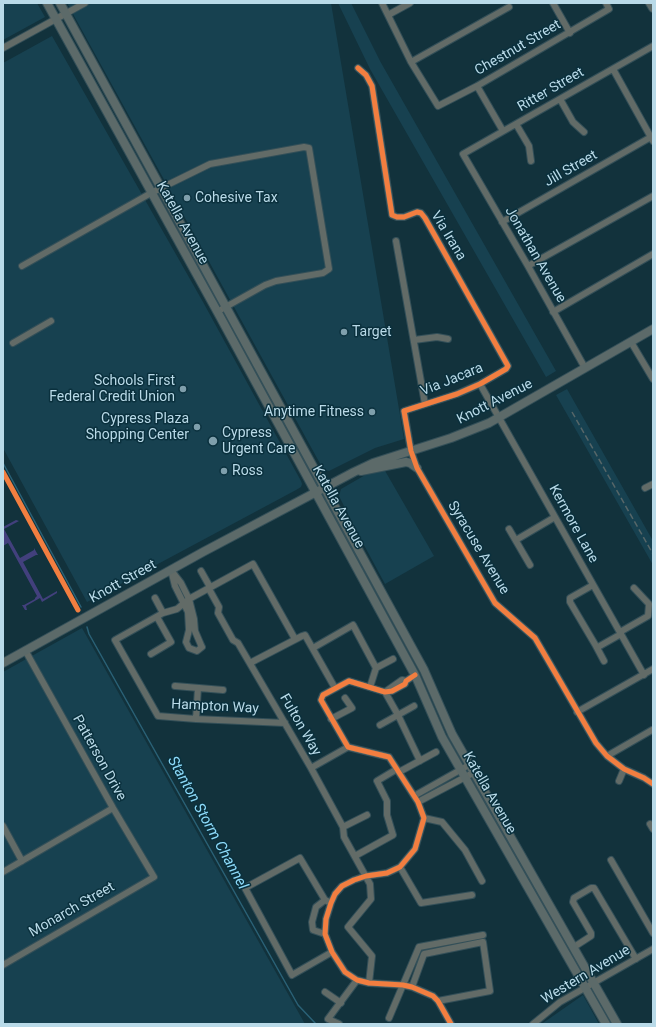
<!DOCTYPE html>
<html>
<head>
<meta charset="utf-8">
<style>
  body { margin:0 }
  #map { position:relative; width:656px; height:1027px; overflow:hidden; background:#12323c; font-family:Roboto,sans-serif }
  canvas { display:block }
  .frame { position:absolute; inset:0; border:4px solid #b9dae8; pointer-events:none }
</style>
</head>
<body>
<div id="map">
<canvas width="656" height="1027"></canvas>
<div class="frame"></div>
</div>
<script>
const g = document.querySelector('canvas').getContext('2d');
g.lineJoin = 'round';
function paint(path, color) { g.fillStyle = color; g.fill(path, 'evenodd'); }
const toPath = rows => new Path2D(rows.map(r => 'M' + r).join(''));
function trace(path, color, width, dash) { g.strokeStyle = color; g.lineWidth = width; g.lineCap = dash ? 'butt' : 'round'; g.setLineDash(dash || []); g.stroke(path); }
function drawText(font, color, halo, rows, align = 'center') {
  g.font = font + ' Roboto,sans-serif'; g.lineWidth = 3; g.setLineDash([]); g.textBaseline = 'middle'; g.strokeStyle = halo; g.fillStyle = color; for (const [text, x, y, turn = 0] of rows) {
    g.save(); g.translate(x, y); g.rotate((+turn || 0) * Math.PI / 180); g.textAlign = isNaN(turn) ? turn : align; if (halo) g.strokeText(text, 0, 0); g.fillText(text, 0, 0); g.restore();
  }
}
paint(toPath([
  [3,3,37,3,45,17,3,40],
  [67,3,331,3,404,439,375,448,329,471,323,469],
  [338,3,351,3,380,61,556,371,546,377,370,69],
  [52,36,203,302,301,481,302,484,301,487,296,490,87,602,3,448,3,63],
  [567,389,653,541,653,565,556,395],
  [384,469,434,556,385,584,357,532,339,496,341,489,367,474],
  [82,628,305,1024,3,1024,3,672],
  [583,995,599,1024,542,1024,543,1023]
]), '#174150');
paint(toPath([
  [16,520,19,521,4,529,20,558,34,550,34,548,38,555,36,555,23,562,43,599,57,591,57,593,42,602,40,598,26,606,27,610,25,610,22,605,24,605,35,599,35,598,37,596,8,543,3,546,3,527]
]), '#42407d');
trace(toPath([
  [3,463,81,607],
  [87,627,89,634,298,1005,316,1024]
]), '#2a6176', 1.5);
const minor = toPath([
  [382,3,411,62,438,106,477,86,609,9,606,3],
  [553,3,570,33],
  [388,15,410,3],
  [3,48,85,3],
  [411,62,509,7],
  [358,68,366,75,372,86,392,215,397,217,404,217,417,212,421,213,425,218,508,366,506,369,480,384,457,394,404,411,411,451,417,468,495,603,535,638,596,743,607,756,624,769,644,778,653,784],
  [613,69,653,141],
  [477,86,503,131],
  [560,99,573,122,584,132],
  [516,124,529,146,531,161],
  [502,222,651,137],
  [396,241,425,404],
  [22,266,151,193,210,164,304,147,309,148,329,269,323,273,276,281,265,285,222,309],
  [528,266,653,196],
  [553,312,653,254],
  [414,340,437,337,448,339],
  [631,342,653,379],
  [13,343,51,321],
  [585,368,528,266,463,154,653,46],
  [480,384,644,675],
  [645,488,653,484],
  [509,529,530,565],
  [516,540,555,517],
  [171,570,181,583,189,599,194,619,195,631,201,645,202,647,197,651,189,648,186,642,189,630,188,612,175,586,171,570],
  [201,571,210,587],
  [593,585,570,598,570,602,596,646,598,647,621,634],
  [209,589,219,607,218,613,233,640,238,643,311,768,343,827,344,837,370,884,371,899,348,927,372,956,369,983],
  [155,598,163,613],
  [620,632,648,616,649,604,634,588],
  [596,646,604,661],
  [313,648,353,625,376,668,370,687],
  [151,654,171,642,157,617],
  [250,663,302,636,305,635,335,688],
  [376,668,393,659],
  [415,675,406,681,405,684,392,691,385,692,349,681,323,695,321,700,348,747,389,757,418,802,424,818,415,849,400,867,387,873,366,876,354,880,342,886,335,894,331,903,326,919,325,934,332,952,345,972,357,980,369,983,403,985,412,987,433,996,438,1001,451,1024],
  [175,686,223,690],
  [385,692,398,715,420,761],
  [385,692,402,680,406,681],
  [577,712,653,669],
  [196,719,198,688],
  [331,719,352,708,345,698],
  [285,723,196,719,158,716,115,640,163,613,177,609,189,599,253,564,295,639],
  [380,725,414,706],
  [607,756,652,730],
  [311,768,348,747],
  [399,772,436,752],
  [619,781,624,769],
  [414,796,469,765],
  [418,802,473,773],
  [424,818,442,822,465,850,482,881],
  [650,824,653,829],
  [3,826,22,861],
  [343,827,367,815],
  [355,856,393,835,387,815,387,801,377,781,397,769],
  [611,860,653,933],
  [400,867,421,903,472,895],
  [3,872,113,808],
  [331,903,325,900,300,858,245,888,292,975,332,952],
  [325,934,313,930,312,922,316,907,325,900],
  [574,947,591,936,591,933,573,902,574,898,591,888,594,888,636,959],
  [3,965,154,877,113,808,25,650],
  [412,987,424,954,483,942,490,991,438,1001],
  [325,992,341,1003],
  [389,1018,419,947,483,935],
  [339,1024,328,1019,357,980],
  [533,1024,560,1002,653,949]
]);
const major = toPath([
  [47,3,217,311,415,675,442,737,606,1024],
  [60,3,424,670,452,734,617,1024],
  [650,3,653,8],
  [361,471,406,462,410,463,417,468],
  [3,663,203,552,354,472,373,463,451,438,489,423,653,329]
]);
trace(minor, '#334f58', 8);
trace(major, '#334f58', 10);
trace(minor, '#626b67', 6);
trace(major, '#5c6a69', 8);
trace(toPath([
  [572,412,653,554]
]), '#566668', 1.5, [6, 3]);
trace(toPath([
  [358,68,366,75,372,86,392,215,397,217,404,217,417,212,421,213,425,218,508,366,506,369,480,384,457,394,404,411,411,451,417,468,495,603,535,638,596,743,607,756,624,769,644,778,653,784],
  [3,472,78,610],
  [415,675,406,681,405,684,392,691,385,692,349,681,323,695,321,700,348,747,389,757,418,802,424,818,415,849,400,867,387,873,366,876,354,880,342,886,335,894,331,903,326,919,325,934,332,952,345,972,357,980,369,983,403,985,412,987,433,996,438,1001,451,1024]
]), '#f27e40', 5);
for (const [x, y, r, color] of [
  [187,198,4,"#7f9fac"],
  [344,332,4,"#7f9fac"],
  [183,389,4,"#7f9fac"],
  [372,412,4,"#7f9fac"],
  [197,427,4,"#7f9fac"],
  [213,441,5,"#7f9fac"],
  [224,471,4,"#7f9fac"]
]) { const dot = new Path2D(); dot.arc(x, y, r, 0, 2 * Math.PI); g.fillStyle = color; g.fill(dot); trace(dot, '#0a303d', 1.5); }
drawText('14px', '#b9dae8', '#0a303d', [
  ["Chestnut Street",518,48,-30],
  ["Ritter Street",551,90,-30],
  ["Jill Street",571,169,-30],
  ["Katella Avenue",182,223,61],
  ["Via Irana",448,236,59],
  ["Jonathan Avenue",535,255,60],
  ["Via Jacara",452,380,-22],
  ["Knott Avenue",495,402,-27],
  ["Katella Avenue",338,507,61],
  ["Kermore Lane",573,524,61],
  ["Syracuse Avenue",478,548,59],
  ["Knott Street",123,582,-29],
  ["Hampton Way",215,707,3],
  ["Fulton Way",300,725,60],
  ["Patterson Drive",99,758,61],
  ["Katella Avenue",489,793,60],
  ["Monarch Street",72,910,-30],
  ["Western Avenue",586,975,-31]
]);
drawText('14px', '#b9dae8', '#0a303d', [
  ["Cohesive Tax",195,198],
  ["Target",352,332],
  ["Schools First",175,381,"right"],
  ["Federal Credit Union",175,397,"right"],
  ["Anytime Fitness",364,412,"right"],
  ["Cypress Plaza",189,419,"right"],
  ["Shopping Center",189,435,"right"],
  ["Cypress",222,433],
  ["Urgent Care",222,449],
  ["Ross",232,471]
], 'left');
drawText('italic 15px', '#8cd9f8', '#0a303d', [
  ["Stanton Storm Channel",207,823,61]
]);
</script>
</body>
</html>
